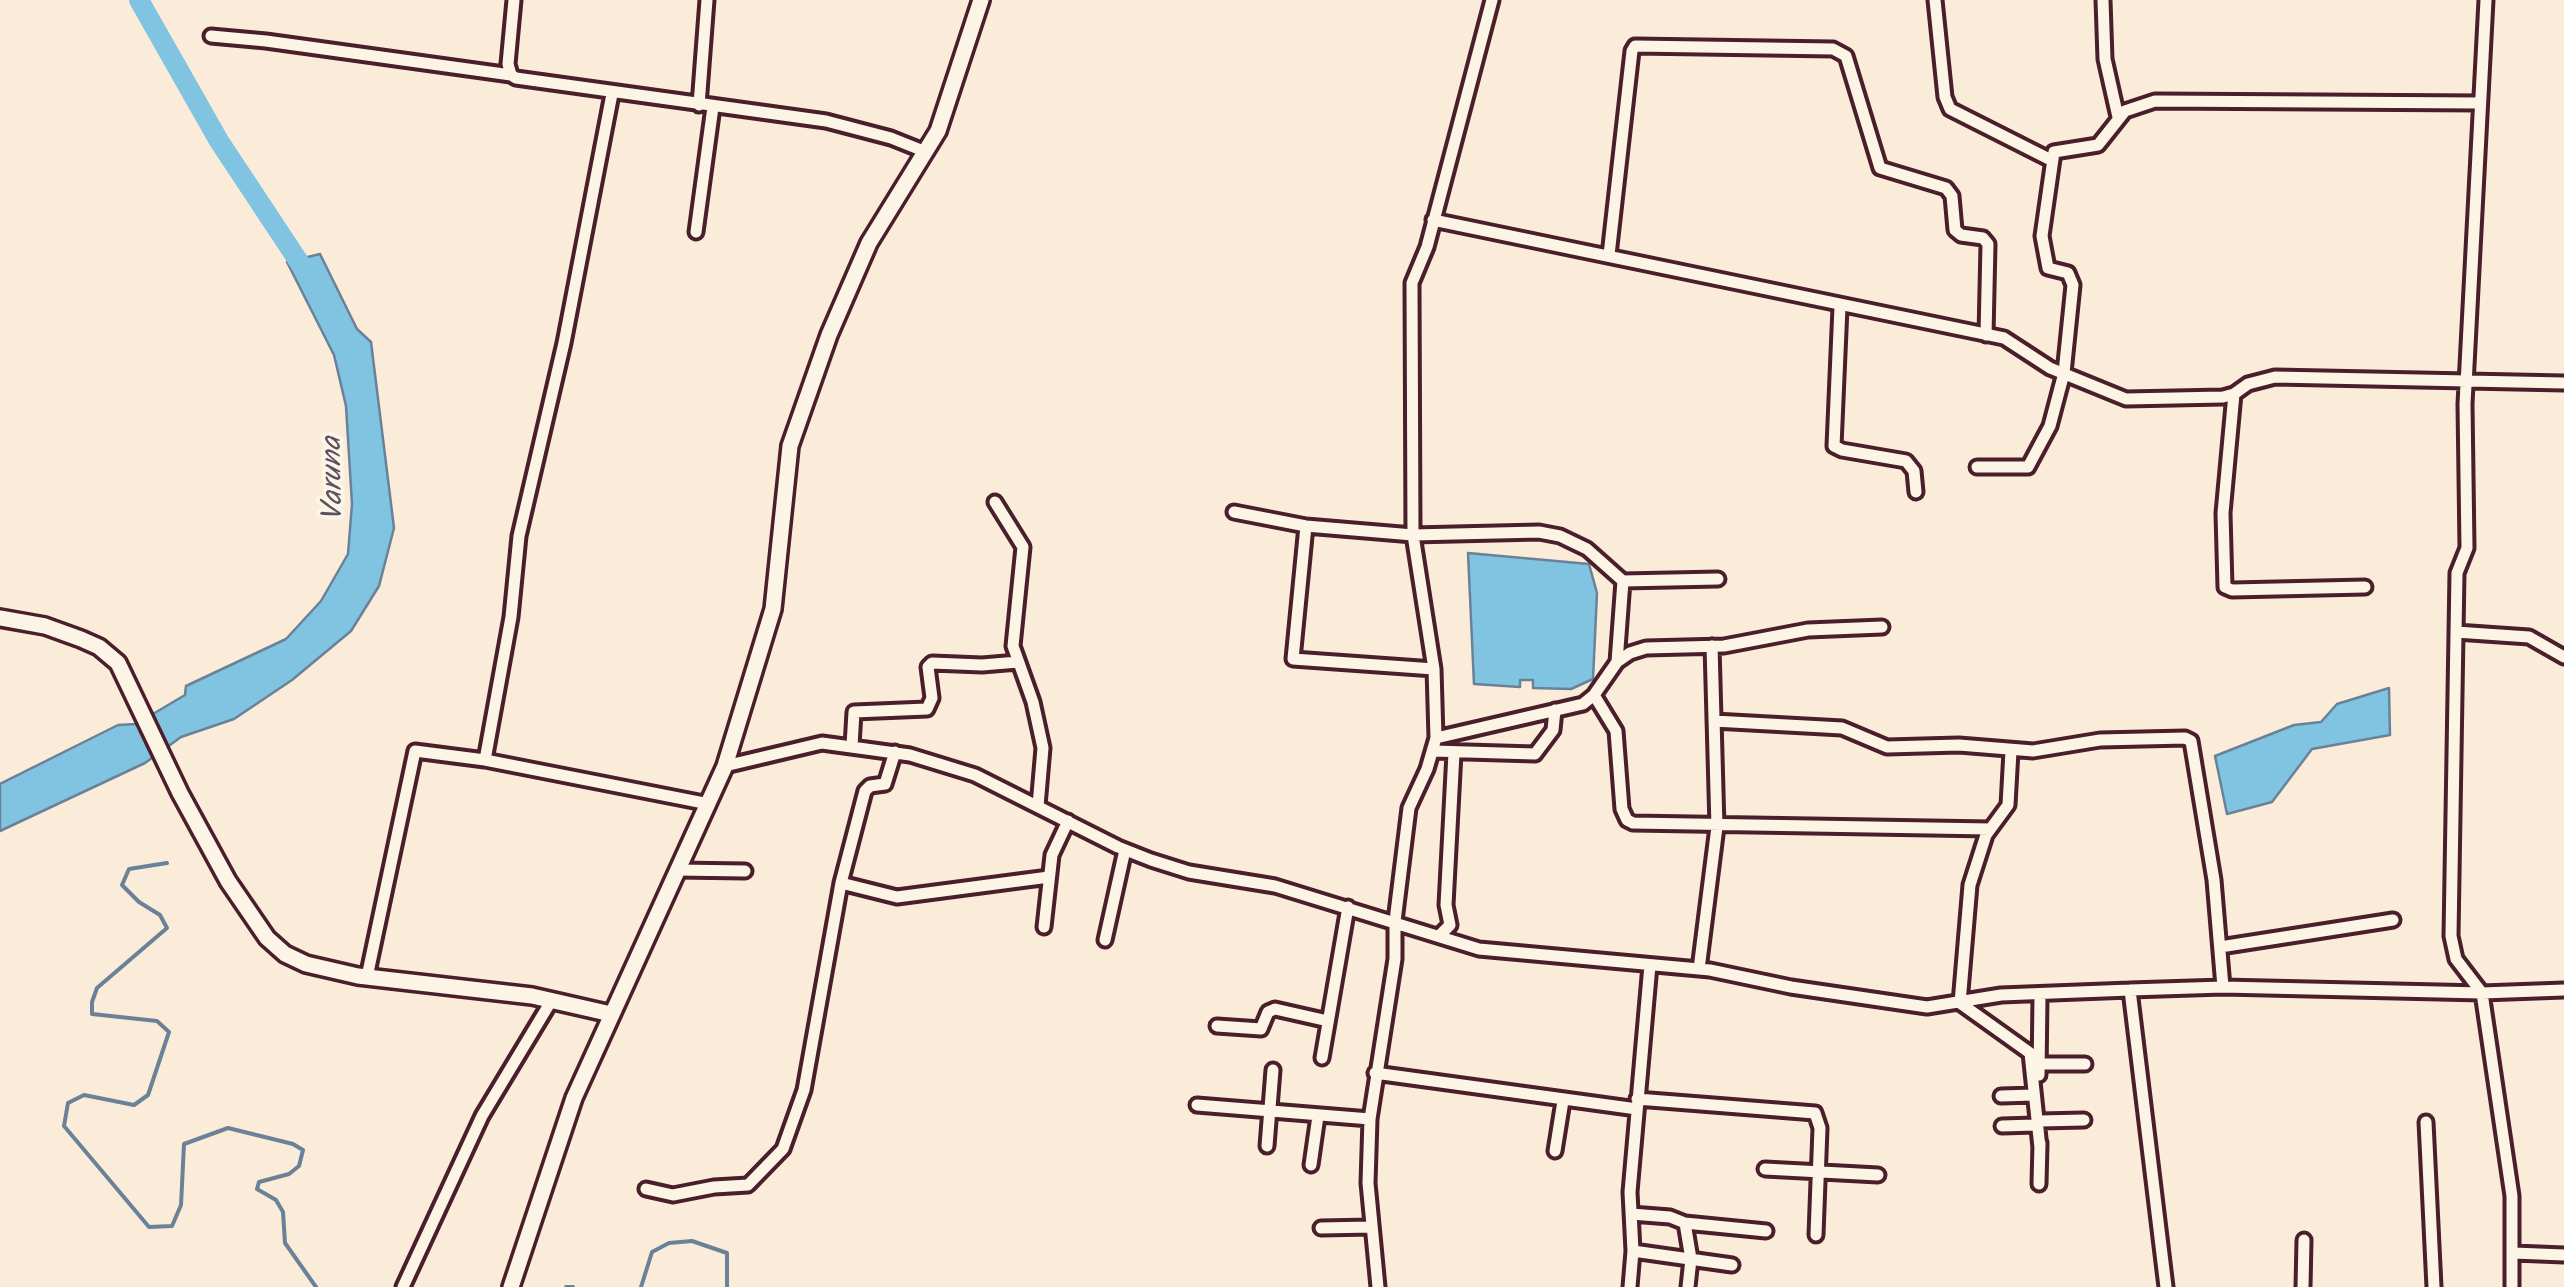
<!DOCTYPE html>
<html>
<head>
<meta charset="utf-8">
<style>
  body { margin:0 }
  canvas { display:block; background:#fbebd9 }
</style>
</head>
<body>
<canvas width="2564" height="1287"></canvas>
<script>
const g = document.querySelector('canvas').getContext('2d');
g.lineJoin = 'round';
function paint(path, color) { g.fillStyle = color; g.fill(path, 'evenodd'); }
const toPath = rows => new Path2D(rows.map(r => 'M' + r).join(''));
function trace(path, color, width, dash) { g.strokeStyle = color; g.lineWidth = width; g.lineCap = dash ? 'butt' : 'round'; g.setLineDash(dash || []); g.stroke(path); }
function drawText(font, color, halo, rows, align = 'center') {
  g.font = font + ' Kalam,sans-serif'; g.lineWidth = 8; g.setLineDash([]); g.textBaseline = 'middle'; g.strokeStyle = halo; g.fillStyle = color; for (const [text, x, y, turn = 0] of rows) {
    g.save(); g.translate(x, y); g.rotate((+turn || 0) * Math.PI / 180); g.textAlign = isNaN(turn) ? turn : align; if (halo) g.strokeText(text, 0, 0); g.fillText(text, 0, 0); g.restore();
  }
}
const water = toPath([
  [320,254,357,329,371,342,394,528,379,586,351,631,292,680,234,719,181,737,145,763,0,831,0,784,118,725,136,724,185,695,186,686,286,639,321,601,348,554,352,504,346,406,334,355,287,262,320,254],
  [1468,553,1589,564,1597,593,1593,679,1571,689,1533,688,1533,680,1520,680,1520,687,1474,684,1468,553],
  [2389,688,2390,735,2312,749,2272,802,2227,814,2215,756,2294,725,2321,722,2337,704,2389,688]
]);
paint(water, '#80c4e1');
trace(water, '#6a8298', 2.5);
trace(toPath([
  [167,863,129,869,122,885,139,902,160,915,167,928,97,988,92,1002,92,1014,157,1021,169,1032,148,1095,134,1105,84,1095,68,1103,64,1126,149,1227,172,1226,181,1205,184,1144,228,1128,293,1144,303,1150,299,1166,289,1174,259,1182,257,1189,276,1200,283,1212,285,1243,316,1287],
  [566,1287,573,1287],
  [641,1287,652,1252,669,1243,692,1241,727,1253,727,1287]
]), '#6a8298', 4);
trace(toPath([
  [139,0,219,141,313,283]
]), '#80c4e1', 20);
const street = toPath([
  [514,0,508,64,511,75,516,78,826,121,891,138,926,152],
  [1935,0,1945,97,1950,109,2051,160],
  [2103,0,2105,59,2118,117],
  [2486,0,2465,404,2467,548,2457,573,2451,936,2456,959,2482,993,2512,1196,2512,1287],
  [211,36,266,41,511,75],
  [699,105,707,0],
  [1433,220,2004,338,2050,368,2126,399,2223,397,2234,394,2248,384,2275,377,2564,383],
  [696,232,713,107],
  [1609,255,1632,51,1635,46,1833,49,1846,56,1880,168,1946,188,1952,196,1955,230,1961,235,1983,238,1988,244,1986,335],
  [1840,307,1834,446,1842,450,1906,461,1914,471,1916,492],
  [2234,394,2223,513,2225,587,2232,590,2365,587],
  [1977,467,2028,467,2050,426,2064,373,2073,285,2068,273,2048,268,2042,236,2054,152,2098,145,2125,111,2155,101,2480,103],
  [995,502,1023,547,1013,646,1033,702,1043,748,1038,806],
  [1234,512,1306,526,1413,535,1539,532,1560,536,1587,549,1623,581,1617,662],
  [1306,526,1293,659,1434,669],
  [1623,581,1718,579],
  [2456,632,2529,637,2564,657],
  [1594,695,1616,731,1622,809,1627,820,1633,823,1990,829],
  [1714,721,1842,728,1887,747,1959,745,2033,751,2100,740,2185,738,2191,741,2214,880,2223,987],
  [1436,738,1583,704,1594,695,1617,662,1630,653,1646,648,1724,646,1808,630,1882,627],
  [852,746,854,712,927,709,932,698,928,667,932,663,982,665,1018,662],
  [1433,751,1535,754,1553,730,1555,710],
  [2011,751,2008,805,1986,835,1970,885,1960,1003,2030,1053,2040,1148],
  [485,760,511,617,519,536,564,343,612,94],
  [725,766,822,743,910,755,975,775,1118,847,1151,860,1189,872,1275,886,1479,949,1710,970,1791,987,1927,1007,2001,995,2130,990,2223,987,2482,993,2564,990],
  [677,870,745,871],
  [841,883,897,897,1049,877],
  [1044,927,1052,855,1068,821],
  [1439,936,1450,925,1446,905,1454,753],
  [1105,940,1125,850],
  [2220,947,2393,920],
  [1699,969,1717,827,1712,646],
  [367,977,415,751,485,760,709,804],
  [2130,990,2166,1287],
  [1217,1026,1261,1029,1268,1012,1275,1009,1328,1021],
  [1322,1058,1348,907],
  [2039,1064,2085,1064],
  [1375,1073,1637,1109],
  [2039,1075,2040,996],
  [2001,1096,2034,1095],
  [1637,1099,1815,1113,1820,1128,1816,1235],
  [1197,1105,1370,1119],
  [2040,1121,2084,1120],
  [2426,1122,2434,1287],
  [2002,1126,2035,1125],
  [1267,1146,1273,1070],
  [1555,1151,1563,1101],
  [1311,1165,1318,1116],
  [1765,1169,1878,1175],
  [2039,1184,2040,1143],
  [646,1189,673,1195,714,1187,748,1185,783,1149,804,1090,841,883,865,791,870,786,885,784,895,752],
  [1631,1214,1670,1217,1685,1223,1691,1259,1688,1287],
  [1685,1223,1766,1231],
  [1321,1228,1371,1227],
  [1633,1251,1732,1265],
  [2514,1253,2564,1255],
  [403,1287,482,1116,550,1003],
  [1378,1287,1368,1183,1370,1119,1395,959,1395,921,1409,808,1427,769,1436,738,1434,669,1413,535,1412,283,1427,247,1492,0],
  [1630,1287,1633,1251,1630,1192,1650,965],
  [2303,1287,2304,1240]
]);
const secondary = toPath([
  [0,618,45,626,81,639,99,647,118,663,180,793,228,881,267,938,285,954,306,964,358,976,532,996,611,1014],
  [511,1287,574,1098,725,766,773,609,790,446,829,335,869,243,938,131,981,0]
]);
trace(street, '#4a1f2b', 19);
trace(secondary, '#4a1f2b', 22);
trace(street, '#fcf5e5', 11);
trace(secondary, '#fcf5e5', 15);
drawText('italic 30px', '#5a5162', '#fcf5e5', [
  ["Varuna",336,479,-91]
]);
</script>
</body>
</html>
